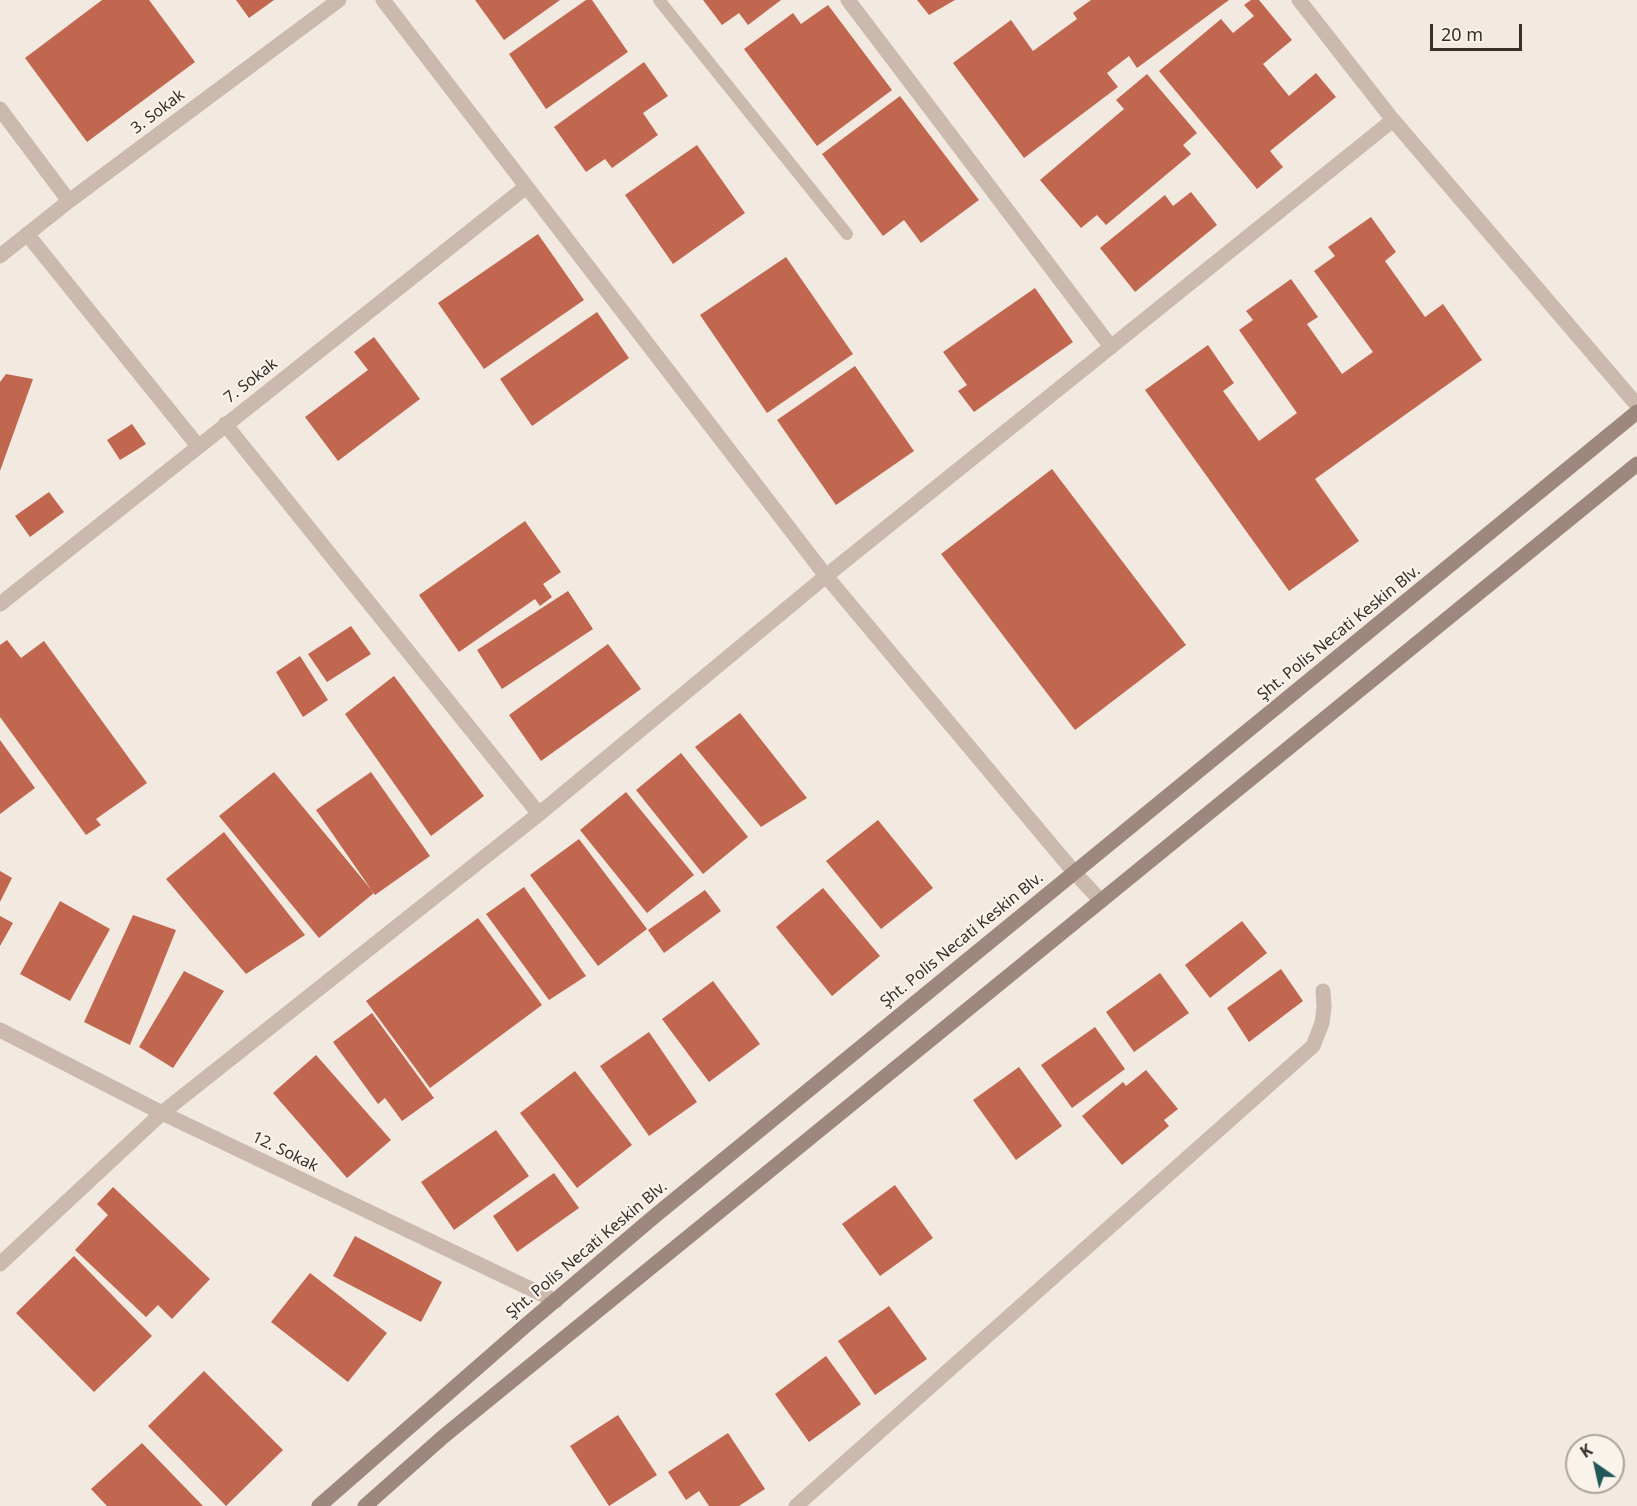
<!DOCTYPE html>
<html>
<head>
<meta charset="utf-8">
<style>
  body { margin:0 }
  #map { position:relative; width:1637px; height:1506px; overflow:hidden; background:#f2e9e0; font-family:"Noto Sans",sans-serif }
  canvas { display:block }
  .north { position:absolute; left:1565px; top:1434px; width:60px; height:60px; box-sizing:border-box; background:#faf3ec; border:2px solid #aca49e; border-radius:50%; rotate:326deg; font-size:16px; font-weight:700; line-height:24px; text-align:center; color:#382e2a }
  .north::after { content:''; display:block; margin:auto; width:21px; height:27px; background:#215758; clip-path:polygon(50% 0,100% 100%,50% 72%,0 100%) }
  .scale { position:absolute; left:1430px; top:24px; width:92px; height:27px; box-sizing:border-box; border:3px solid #382e2a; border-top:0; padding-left:8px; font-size:18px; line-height:21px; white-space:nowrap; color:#382e2a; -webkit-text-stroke:4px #faf3ec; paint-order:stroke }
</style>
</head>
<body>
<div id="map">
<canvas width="1637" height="1506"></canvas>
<div class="north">K</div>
<div class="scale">20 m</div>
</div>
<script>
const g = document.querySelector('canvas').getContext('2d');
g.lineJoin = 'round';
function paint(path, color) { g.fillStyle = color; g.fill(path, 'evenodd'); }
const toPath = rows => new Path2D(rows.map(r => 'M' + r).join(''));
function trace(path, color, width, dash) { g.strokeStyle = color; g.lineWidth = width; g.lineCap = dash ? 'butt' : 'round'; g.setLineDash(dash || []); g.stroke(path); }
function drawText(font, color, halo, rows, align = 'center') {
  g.font = font + ' "Noto Sans",sans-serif'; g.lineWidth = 4.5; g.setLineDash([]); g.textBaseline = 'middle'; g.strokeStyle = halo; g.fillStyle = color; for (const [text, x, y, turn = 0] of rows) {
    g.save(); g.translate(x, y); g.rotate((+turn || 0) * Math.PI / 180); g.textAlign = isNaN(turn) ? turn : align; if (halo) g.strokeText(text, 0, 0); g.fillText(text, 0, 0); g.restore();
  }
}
paint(toPath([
  [102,0,149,0,195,62,87,142,25,58],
  [236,0,274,0,249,18],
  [475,0,560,0,504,40],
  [586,0,592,0,628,52,546,109,509,54],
  [703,0,781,0,748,25,739,13,722,25],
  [917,0,955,0,929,15],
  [1091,0,1229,0,1137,68,1129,56,1107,73,1118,87,1024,158,953,63,1011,20,1033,51,1077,19,1073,13],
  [1251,0,1259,0,1292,40,1263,64,1289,96,1316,73,1336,97,1270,151,1283,167,1257,189,1159,71,1221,19,1233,33,1254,16,1244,5],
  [828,5,892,90,817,146,744,49,793,13,801,24],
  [644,62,668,96,643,113,658,135,612,168,605,159,586,172,554,127],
  [1147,74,1197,133,1183,145,1191,154,1106,225,1097,215,1081,228,1040,180,1124,109,1116,100],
  [900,96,979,200,921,243,904,220,883,236,822,154],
  [697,145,745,213,673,264,625,195],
  [1191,192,1217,225,1135,292,1100,248,1165,195,1173,206],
  [1371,217,1396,252,1385,261,1425,317,1443,304,1482,360,1315,479,1359,541,1289,591,1145,390,1208,345,1234,383,1223,391,1259,441,1297,413,1239,330,1253,320,1246,311,1291,279,1318,317,1307,324,1342,374,1373,352,1314,271,1335,256,1328,247],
  [538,234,584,300,484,369,438,303],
  [786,257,853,354,767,413,700,315],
  [1035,288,1073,342,974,412,958,391,967,385,943,352],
  [597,312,629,358,532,426,500,379],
  [374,337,420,399,338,461,305,417,368,370,354,352],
  [855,366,914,451,836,505,777,420],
  [6,374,33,379,0,471,0,382],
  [132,424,146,444,120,460,107,440],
  [1052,469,1186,645,1075,730,941,554],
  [49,492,64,512,30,537,15,516],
  [525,521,561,572,543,584,552,597,540,606,535,599,459,652,419,595],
  [568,591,593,629,502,689,477,650],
  [351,626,371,654,327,682,308,654],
  [7,640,21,658,44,641,147,783,96,819,101,825,86,835,0,717,0,645],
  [608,644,641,689,541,761,509,715],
  [300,656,328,700,303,717,276,672],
  [394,676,484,796,431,836,345,714],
  [740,713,807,798,761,827,695,747],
  [0,740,35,788,0,814],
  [681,753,748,837,703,874,636,790],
  [274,772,374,893,319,938,219,816],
  [371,772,430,856,375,895,316,810],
  [626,792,694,875,647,913,580,830],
  [878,820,933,888,881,929,826,861],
  [224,832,305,935,246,974,166,879],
  [579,839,647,929,598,966,530,875],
  [0,871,12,878,0,902],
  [524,887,586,976,549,1000,486,914],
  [823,888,880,956,832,996,776,927],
  [705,890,721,911,664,953,648,930],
  [60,901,110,929,70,1001,20,974],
  [133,915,176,930,130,1045,84,1022],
  [0,916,13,923,0,946],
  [478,918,542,1005,430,1088,366,1001],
  [1242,921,1267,953,1210,998,1185,965],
  [1281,969,1303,1001,1249,1042,1227,1008],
  [184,971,224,991,173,1068,139,1047],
  [1160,973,1189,1013,1134,1052,1106,1012],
  [713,981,760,1044,709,1082,662,1019],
  [372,1013,434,1098,402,1121,385,1098,378,1104,333,1042],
  [1095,1027,1125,1069,1072,1108,1041,1065],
  [649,1032,697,1102,649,1136,600,1066],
  [316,1055,391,1140,347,1178,273,1093],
  [1019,1067,1062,1126,1016,1160,973,1100],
  [1146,1070,1178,1109,1164,1120,1169,1126,1122,1165,1082,1116,1123,1082,1126,1086],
  [575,1071,632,1145,577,1188,520,1113],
  [496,1130,529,1176,454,1230,421,1182],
  [554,1173,579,1208,517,1252,493,1216],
  [895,1185,933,1238,880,1276,842,1224],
  [113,1187,210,1279,172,1319,158,1305,146,1317,75,1250,108,1215,97,1204],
  [355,1236,442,1282,421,1322,333,1276],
  [74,1256,152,1336,94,1392,16,1313],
  [310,1273,387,1333,348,1382,271,1322],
  [889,1306,927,1359,875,1395,838,1341],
  [826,1356,861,1404,809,1442,775,1394],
  [204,1371,283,1450,226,1506,148,1426],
  [618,1415,657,1475,609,1506,570,1446],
  [728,1433,765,1489,739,1506,709,1506,699,1491,686,1500,668,1472],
  [142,1443,203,1506,107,1506,91,1489]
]), '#c1674f');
trace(toPath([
  [659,0,847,234]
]), '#cab9ac', 12);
trace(toPath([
  [383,0,826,576,1074,872,1101,901],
  [848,0,1111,347],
  [1299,0,1393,120,1637,405],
  [0,109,69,201],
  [27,234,198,446],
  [0,256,69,201,339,0],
  [225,424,539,814],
  [0,604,526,187],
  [0,1030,162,1113,556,1301],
  [0,1264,162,1113,539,814,826,576,1393,120],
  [796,1506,1313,1046,1322,1023,1324,1007,1323,991]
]), '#cab9ac', 15);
trace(toPath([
  [319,1506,525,1326,656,1215,1637,412],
  [365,1506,444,1436,1637,464]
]), '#9e887d', 15);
drawText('16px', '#382e2a', '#faf3ec', [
  ["3. Sokak",158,112,-37],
  ["7. Sokak",251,381,-38],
  ["Şht. Polis Necati Keskin Blv.",1339,633,-39],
  ["Şht. Polis Necati Keskin Blv.",962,940,-39],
  ["12. Sokak",285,1152,26],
  ["Şht. Polis Necati Keskin Blv.",587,1250,-40]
]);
</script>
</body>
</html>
